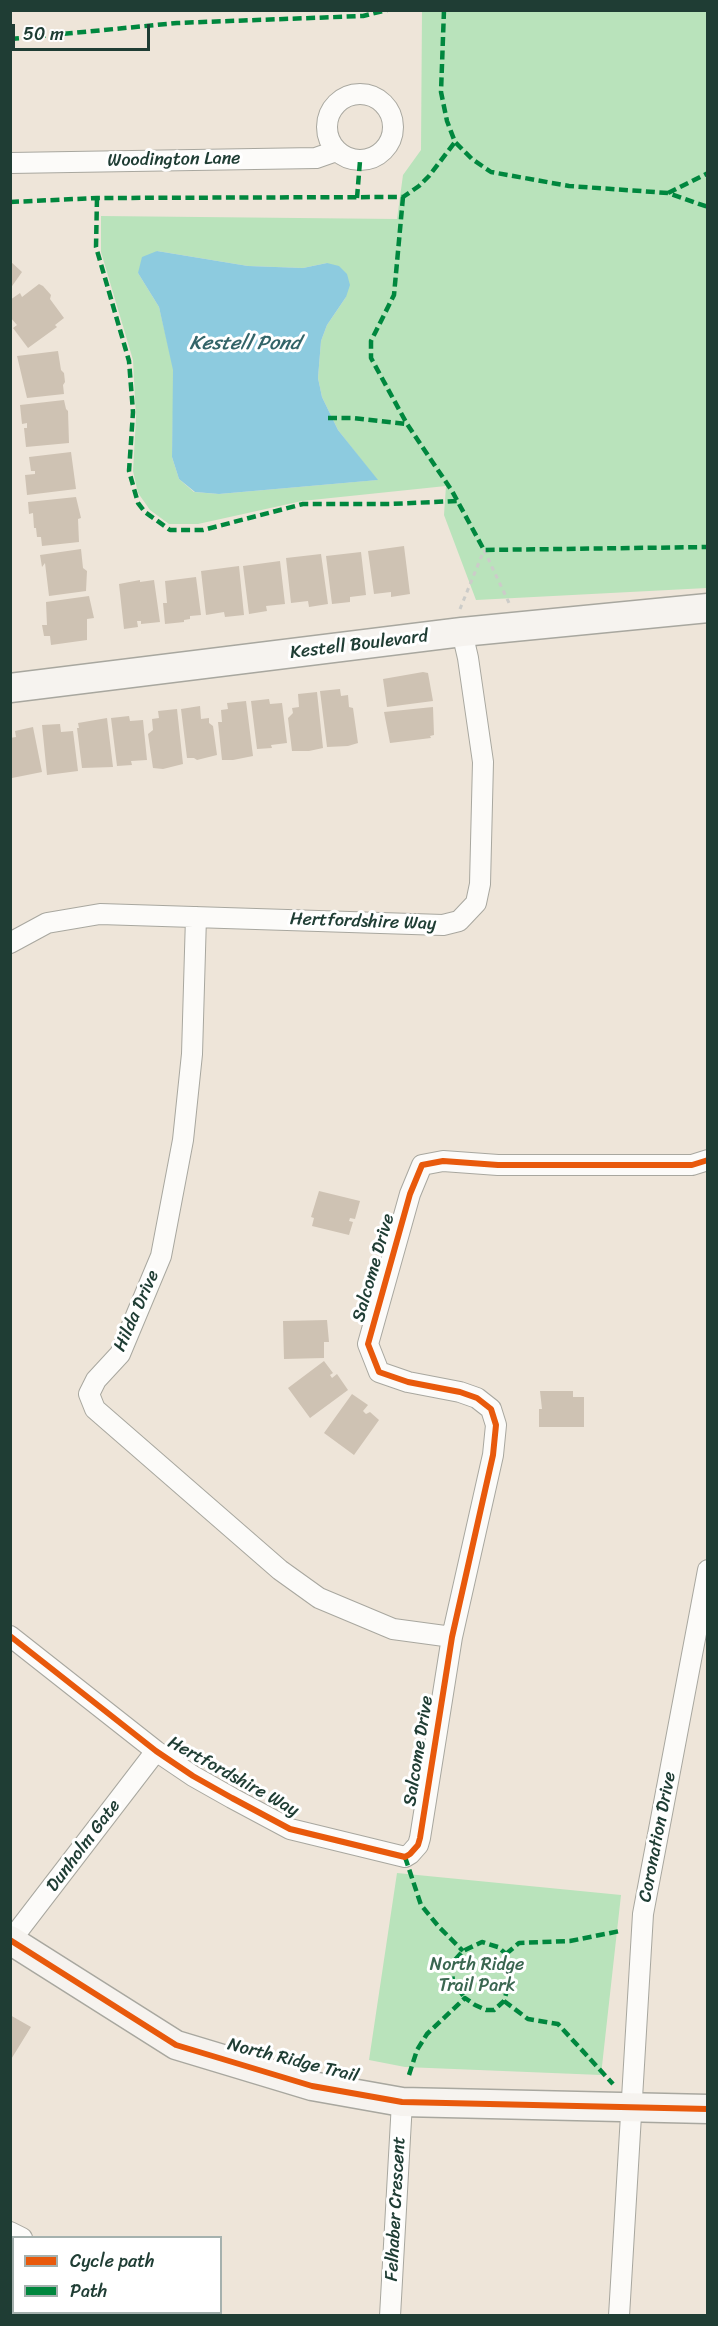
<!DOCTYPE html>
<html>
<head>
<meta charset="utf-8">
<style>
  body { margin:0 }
  #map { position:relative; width:718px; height:2326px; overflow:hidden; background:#eee5d9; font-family:Sriracha,sans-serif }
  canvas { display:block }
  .frame { position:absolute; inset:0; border:12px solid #1f3d34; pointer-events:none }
  .legend { position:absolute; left:12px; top:2236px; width:210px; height:78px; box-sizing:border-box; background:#fff; border:2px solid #a5b1ae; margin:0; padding:8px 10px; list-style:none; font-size:18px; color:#1f3d34 }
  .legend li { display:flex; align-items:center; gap:12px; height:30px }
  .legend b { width:30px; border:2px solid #a5b1ae }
  .scale { position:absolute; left:12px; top:24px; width:138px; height:27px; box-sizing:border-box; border:3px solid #1f3d34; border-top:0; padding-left:8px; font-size:18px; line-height:21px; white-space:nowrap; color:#1f3d34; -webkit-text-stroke:4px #fff; paint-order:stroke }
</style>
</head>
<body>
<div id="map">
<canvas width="718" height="2326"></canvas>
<div class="frame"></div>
<ul class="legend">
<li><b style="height:8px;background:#e8590c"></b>Cycle path</li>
<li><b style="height:8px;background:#00873e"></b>Path</li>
</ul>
<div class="scale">50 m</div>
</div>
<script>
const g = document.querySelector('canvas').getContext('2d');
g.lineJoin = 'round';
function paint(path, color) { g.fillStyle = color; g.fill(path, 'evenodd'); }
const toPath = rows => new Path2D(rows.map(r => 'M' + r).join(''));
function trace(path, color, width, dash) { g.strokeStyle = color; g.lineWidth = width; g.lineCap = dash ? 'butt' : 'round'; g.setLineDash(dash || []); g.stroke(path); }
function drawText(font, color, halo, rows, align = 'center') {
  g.font = font + ' Sriracha,sans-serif'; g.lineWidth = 6; g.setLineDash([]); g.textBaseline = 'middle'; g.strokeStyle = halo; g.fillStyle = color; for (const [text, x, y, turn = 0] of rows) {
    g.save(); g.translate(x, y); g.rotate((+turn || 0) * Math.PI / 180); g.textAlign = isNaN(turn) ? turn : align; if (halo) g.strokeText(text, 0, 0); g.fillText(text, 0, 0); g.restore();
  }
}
paint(toPath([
  [422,11,707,11,707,588,476,600,444,515,446,486,302,501,198,524,169,524,150,510,138,493,133,471,136,418,133,360,101,252,101,216,397,219,403,175,421,150],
  [157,251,248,266,303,268,327,263,346,297,327,325,321,341,318,378,322,397,338,430,377,480,219,494,194,492,179,479,172,457,174,370,159,307,138,273],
  [397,1873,621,1895,601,2075,405,2067,369,2060]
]), '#b9e3bb');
paint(toPath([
  [157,251,248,266,303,268,327,263,339,266,347,274,350,285,346,297,327,325,321,341,318,378,322,397,338,430,378,480,219,494,195,492,179,479,172,457,173,370,159,307,138,273,142,257]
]), '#8dcbdf');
paint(toPath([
  [10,261,22,272,10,289],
  [39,284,43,286,51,295,50,299,64,318,55,325,57,327,28,348,13,328,17,325,10,317,10,300,20,293,22,297],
  [58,351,61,370,64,373,65,382,63,385,64,394,27,398,17,356],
  [64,400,66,409,68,411,69,443,26,447,24,428,27,428,27,423,22,424,20,405],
  [71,452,76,489,27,495,25,475,35,474,35,471,31,471,29,457],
  [76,497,81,518,78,519,79,542,42,546,41,537,37,537,36,528,34,528,33,513,29,514,28,502],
  [404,546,410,594,391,597,391,592,374,594,368,551],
  [81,549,83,568,87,571,86,591,49,596,45,563,42,567,40,555],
  [361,552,366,595,350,597,350,602,332,604,326,556],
  [321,554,328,604,309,607,308,601,291,603,286,558],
  [280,561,285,604,266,606,267,611,249,614,243,566],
  [239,566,244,615,225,617,224,612,206,615,201,571],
  [196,577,201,615,190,616,190,619,184,620,184,622,165,624,163,603,167,603,165,581],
  [140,580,140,582,154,580,160,622,141,624,141,621,137,621,138,627,124,629,119,584],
  [89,596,94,618,87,619,87,640,51,645,50,636,44,636,42,625,47,625,46,602],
  [423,672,428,673,433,701,387,707,383,679],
  [340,689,341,696,348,695,349,707,353,708,358,743,348,746,327,747,320,691],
  [317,692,323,748,309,751,292,751,288,718,293,713,292,708,299,707,298,694],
  [269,699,270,704,282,703,287,743,271,745,272,748,257,749,251,701],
  [246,701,253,756,233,760,222,760,218,722,222,722,221,710,228,709,227,703],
  [200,706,201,719,209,718,209,723,213,726,217,755,197,760,194,758,187,758,181,709],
  [433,707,434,735,430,736,431,738,390,743,384,712],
  [177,709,183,764,163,769,153,768,148,734,153,730,152,719,159,718,158,711],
  [129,716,130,721,143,720,147,760,131,761,132,765,117,766,111,718],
  [107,718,113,767,82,768,77,728,79,728,78,723],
  [60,724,61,732,73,731,78,771,47,775,42,725],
  [33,727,42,772,12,778,10,738,16,737,15,731],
  [319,1191,360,1201,355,1219,350,1218,349,1221,353,1222,349,1235,312,1226,314,1218,311,1217],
  [327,1320,329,1342,324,1342,324,1358,284,1359,283,1321],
  [324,1361,333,1373,330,1375,332,1378,337,1374,348,1390,310,1418,288,1388],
  [540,1391,573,1391,573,1397,584,1397,584,1427,539,1427,539,1409,542,1409],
  [352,1394,368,1405,363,1411,366,1414,370,1412,379,1420,354,1455,324,1433],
  [10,2015,31,2027,10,2061]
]), '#cec2b3');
const street = toPath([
  '327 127a33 33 0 1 1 66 0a33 33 0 1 1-66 0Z',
  [10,163,316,158,336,151],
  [196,917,192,1054,183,1140,161,1256,120,1354,96,1380,89,1394,95,1409,280,1570,319,1598,393,1629,452,1637],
  [10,943,47,923,100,914,443,925,459,921,476,903,480,884,483,762,468,658,462,632],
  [10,1636,156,1751,193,1776,232,1798,290,1829,405,1857,410,1854,418,1845,420,1838,452,1637,493,1455,496,1425,491,1409,477,1398,460,1392,408,1382,379,1372,368,1344,410,1194,422,1165,443,1161,498,1165,692,1165,708,1160],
  [11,1940,156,1751],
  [10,2232,22,2238],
  [154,2312,155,2316],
  [390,2316,402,2102],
  [619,2316,643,1914,708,1570]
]);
const secondary = toPath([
  [10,688,462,632,708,608],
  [10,1940,176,2045,312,2086,402,2102,708,2109]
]);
trace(street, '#a8a79f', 22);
trace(secondary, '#a8a79f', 31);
trace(toPath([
  [484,550,510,605],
  [460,609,484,550]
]), '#ccccc9', 3, [4.5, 4.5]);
trace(street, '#fcfbf9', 20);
trace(secondary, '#f6f3ef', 28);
trace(toPath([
  [444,10,441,92,447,121,455,142,472,159,491,172,569,186,668,193,708,207],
  [10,39,177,23,363,16,387,10],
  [668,193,708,173],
  [403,197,394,295,371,341,371,358,407,424,452,491,484,550,708,547],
  [97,198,96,247,129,361,133,412,129,471,138,503,145,512,170,530,203,530,303,504,390,504,457,501],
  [357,198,360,161],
  [10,202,97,198,403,197,419,186,429,176,455,142],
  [328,418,352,418,407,424],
  [405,1857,421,1905,439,1927,463,1951],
  [506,1954,519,1943,570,1941,620,1931],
  [504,2001,528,2019,558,2024,613,2084],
  [409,2075,417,2050,427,2034,465,1998,475,2005,486,2010,494,2010,504,2001,510,1980,510,1964,506,1954,498,1947,482,1942,463,1951,452,1963,452,1971,453,1982,465,1998]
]), '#00873e', 4.5, [9, 4.5]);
trace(toPath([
  [10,1636,156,1751,193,1776,232,1798,290,1829,405,1857,410,1854,418,1845,420,1838,452,1637,493,1455,496,1425,491,1409,477,1398,460,1392,408,1382,379,1372,368,1344,410,1194,422,1165,443,1161,498,1165,692,1165,708,1160],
  [10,1940,176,2045,312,2086,402,2102,708,2109]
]), '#e8590c', 6);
drawText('18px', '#1f3d34', '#fff', [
  ["Woodington Lane",174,160,-1],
  ["Kestell Boulevard",359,645,-7],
  ["Hertfordshire Way",363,922,2],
  ["Salcome Drive",374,1268,-74],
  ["Hilda Drive",137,1311,-66],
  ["Salcome Drive",419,1751,-81],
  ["Hertfordshire Way",233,1777,29],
  ["Coronation Drive",658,1837,-79],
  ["Dunholm Gate",84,1846,-53],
  ["North Ridge Trail",293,2061,14],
  ["Felhaber Crescent",396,2209,-87]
]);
drawText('18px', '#3a6650', '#fff', [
  ["North Ridge",477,1965],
  ["Trail Park",477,1986]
]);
drawText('italic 20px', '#336468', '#fff', [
  ["Kestell Pond",245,344]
]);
</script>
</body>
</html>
